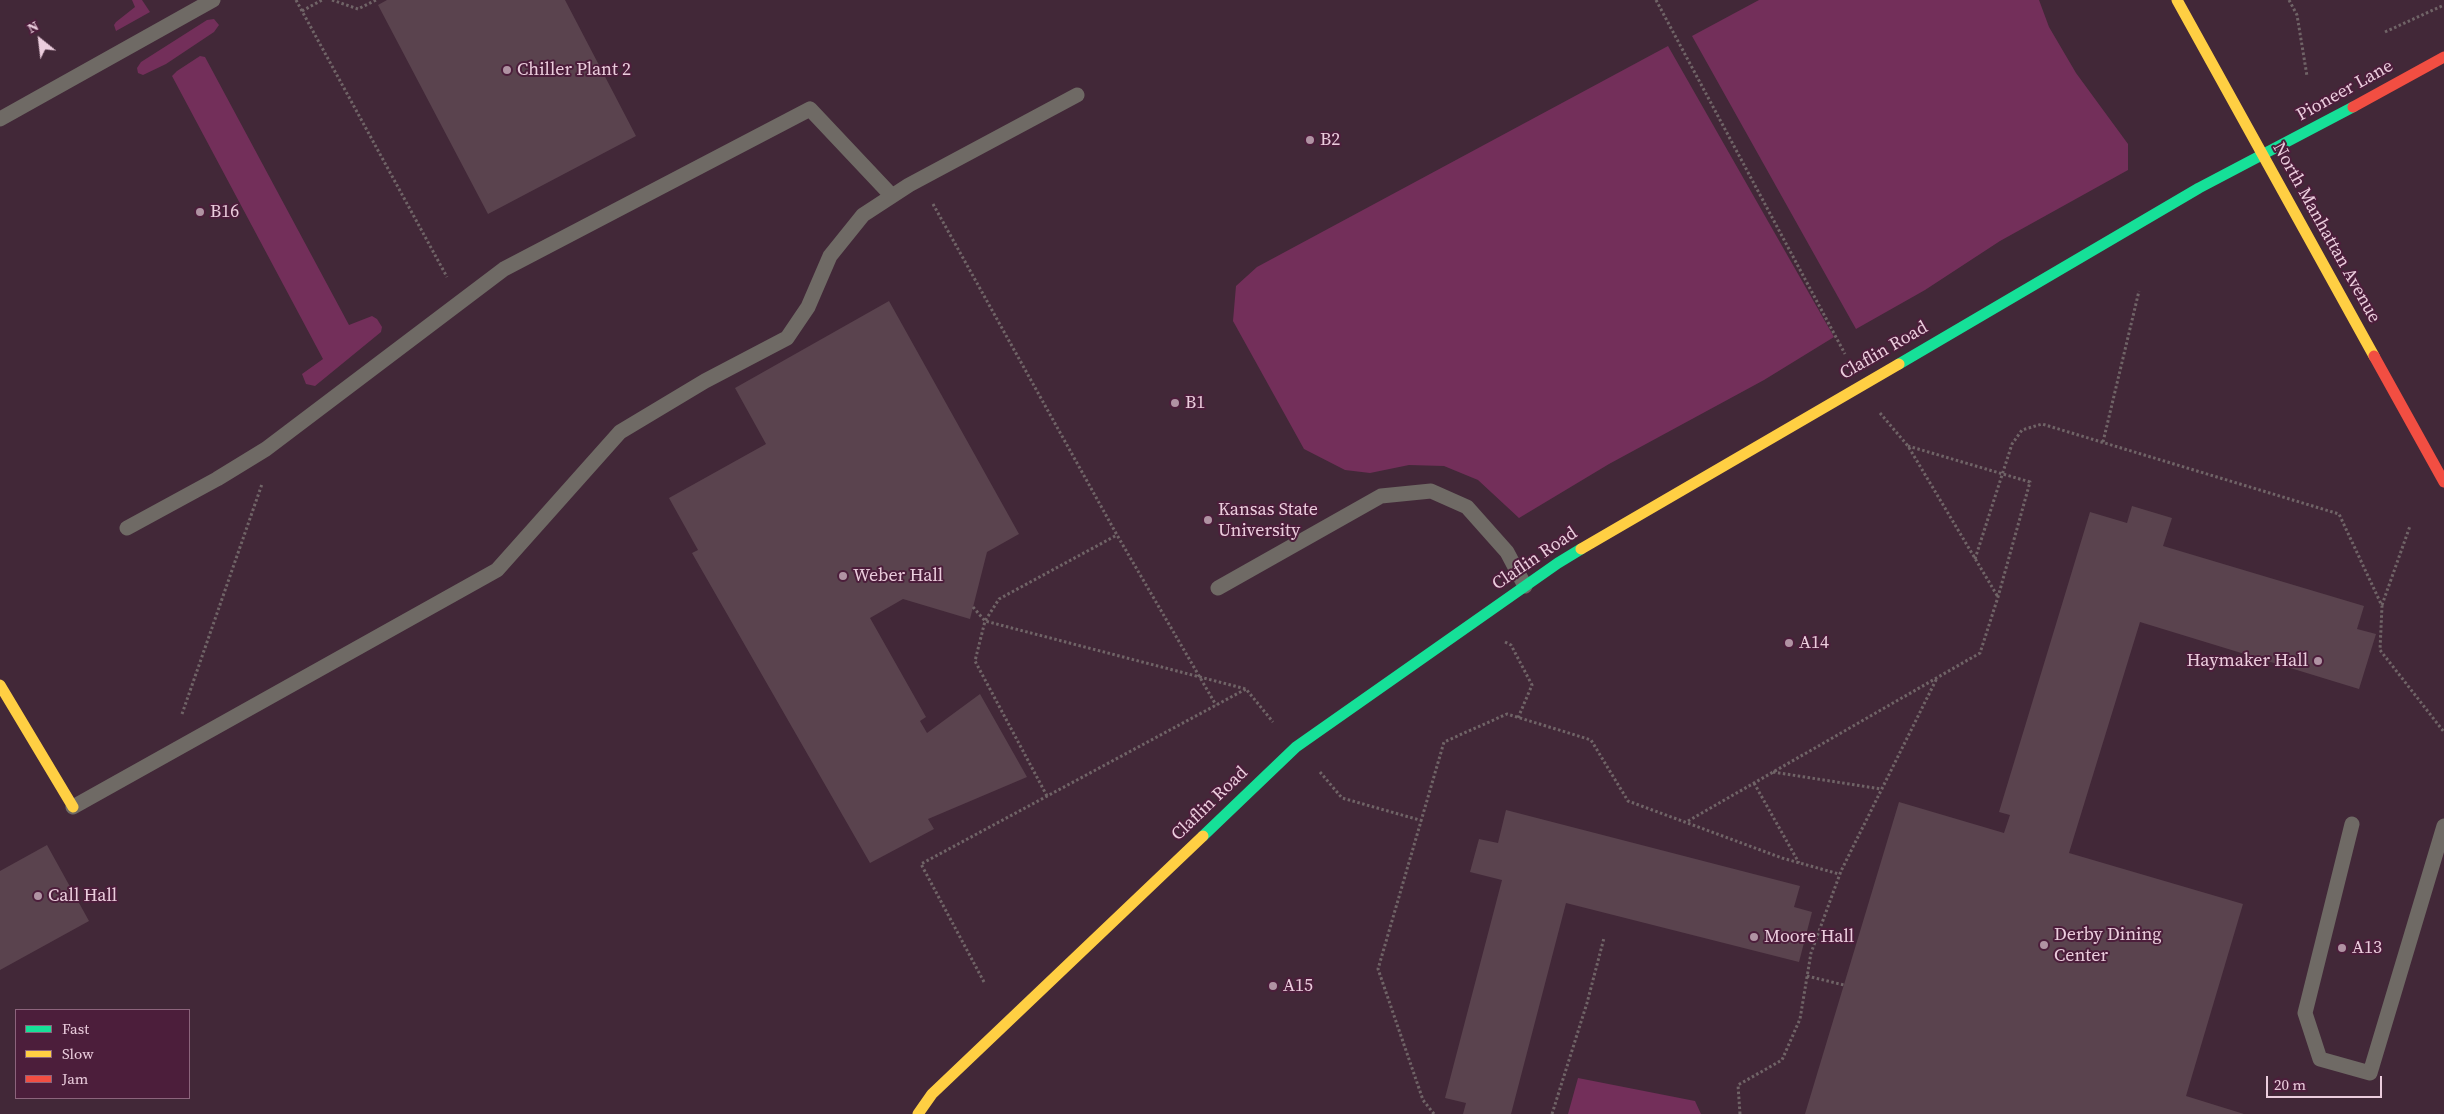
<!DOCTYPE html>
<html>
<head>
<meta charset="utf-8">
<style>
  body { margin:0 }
  #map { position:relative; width:2444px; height:1114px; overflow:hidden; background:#422838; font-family:"Source Serif 4",serif }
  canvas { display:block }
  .legend { position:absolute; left:15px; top:1009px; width:175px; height:90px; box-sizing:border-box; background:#4c1e3b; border:1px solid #8c647c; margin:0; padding:6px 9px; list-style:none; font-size:15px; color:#ebcddd }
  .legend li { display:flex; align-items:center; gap:10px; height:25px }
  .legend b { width:25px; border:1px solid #8c647c }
  .north { position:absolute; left:15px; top:15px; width:50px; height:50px; -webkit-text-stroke:4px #4c1e3b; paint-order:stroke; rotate:331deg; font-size:14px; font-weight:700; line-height:20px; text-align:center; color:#ebcddd }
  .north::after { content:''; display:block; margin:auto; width:18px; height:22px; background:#ebcddd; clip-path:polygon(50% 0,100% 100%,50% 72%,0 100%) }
  .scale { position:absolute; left:2266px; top:1076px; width:116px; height:22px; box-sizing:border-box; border:2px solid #ebcddd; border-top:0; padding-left:6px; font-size:15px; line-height:18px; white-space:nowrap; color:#ebcddd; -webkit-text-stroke:4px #4c1e3b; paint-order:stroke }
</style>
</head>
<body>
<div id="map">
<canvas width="2444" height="1114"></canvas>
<ul class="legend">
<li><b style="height:6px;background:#16e098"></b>Fast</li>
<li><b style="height:6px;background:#ffcf43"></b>Slow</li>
<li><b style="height:6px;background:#f24e42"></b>Jam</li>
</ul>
<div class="north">N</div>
<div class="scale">20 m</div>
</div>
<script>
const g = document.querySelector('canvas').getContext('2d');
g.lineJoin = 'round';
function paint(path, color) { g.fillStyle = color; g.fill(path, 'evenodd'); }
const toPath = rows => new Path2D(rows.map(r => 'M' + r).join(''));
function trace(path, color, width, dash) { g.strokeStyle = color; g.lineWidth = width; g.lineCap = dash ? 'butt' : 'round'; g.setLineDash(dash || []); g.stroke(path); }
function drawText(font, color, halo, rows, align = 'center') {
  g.font = font + ' "Source Serif 4",serif'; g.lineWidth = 4; g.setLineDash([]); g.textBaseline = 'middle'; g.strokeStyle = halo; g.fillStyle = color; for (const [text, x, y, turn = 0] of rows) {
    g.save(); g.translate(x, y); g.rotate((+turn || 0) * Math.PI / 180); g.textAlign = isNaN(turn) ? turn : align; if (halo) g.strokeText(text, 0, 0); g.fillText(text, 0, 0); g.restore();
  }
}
paint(toPath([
  [132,0,142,0,150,12,116,31,114,25,116,22,135,7],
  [1759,0,2039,0,2049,27,2076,73,2128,144,2128,170,2000,241,1925,290,1856,329,1692,36],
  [214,19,219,25,214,32,166,64,143,75,138,73,137,68,141,62,207,20],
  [1668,46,1834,337,1764,380,1609,464,1519,518,1478,480,1444,466,1409,465,1370,473,1345,470,1304,449,1233,321,1236,286,1257,267],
  [200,56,205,57,349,325,372,316,377,319,382,327,381,332,315,386,306,384,302,374,323,359,172,76,177,71],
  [1578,1078,1695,1101,1701,1114,1568,1114]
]), '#732f5a');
paint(toPath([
  [387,0,565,0,636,136,488,214,378,5],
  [889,301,1019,534,987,552,970,619,903,599,870,618,926,717,920,721,927,733,980,694,1027,777,928,819,934,829,870,863,692,553,698,550,669,498,766,444,735,388],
  [2132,506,2172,518,2163,546,2364,606,2357,629,2376,634,2359,689,2140,622,2069,853,2243,904,2186,1096,2244,1114,1805,1114,1899,802,2004,833,2010,815,1999,812,2090,512,2127,523],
  [1506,810,1800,886,1794,907,1812,912,1799,962,1566,903,1511,1114,1463,1114,1466,1103,1445,1098,1502,880,1470,872,1479,839,1498,843],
  [47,845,89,921,0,970,0,871]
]), '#5a434e');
trace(toPath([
  [296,0,447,277],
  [332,0,358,9,376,0],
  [1656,0,1845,354],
  [2289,0,2297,15,2307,76],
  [302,11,322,0],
  [2385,32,2444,5],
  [933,204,1117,535,1216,705],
  [1880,413,1908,446,1998,597],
  [2103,442,2139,291],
  [1975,559,2012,444,2022,430,2042,424,2339,514,2382,606,2380,650,2444,732],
  [2382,605,2410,526],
  [973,607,985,621,1246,689,1273,722],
  [1505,642,1511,645,1532,685,1518,718],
  [182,714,262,484],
  [1320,772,1342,798,1423,821],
  [1773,772,1881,789],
  [1754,783,1799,863],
  [1047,796,975,661,985,621,999,599,1117,535],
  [1688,821,1980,653,1998,597,2030,482,1908,446],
  [1807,976,1844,985],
  [984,982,921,864,1246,689],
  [1434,1114,1423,1100,1378,969,1444,742,1507,714,1572,734,1591,740,1628,801,1782,858,1839,874],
  [1552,1114,1587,1003,1604,938],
  [1740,1114,1738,1085,1782,1060,1800,1019,1811,953,1841,871,1937,678]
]), '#706467', 3, [2.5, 2.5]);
trace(toPath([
  [0,119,213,0],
  [127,528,217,479,266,449,504,269,810,109,892,196],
  [1218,588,1381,496,1431,491,1467,507,1507,552,1525,586],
  [73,807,497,570,620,432,705,381,787,338,808,307,830,256,863,215,909,185,1077,95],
  [2352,824,2305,1013,2320,1059,2370,1073,2444,826]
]), '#6f6a65', 15);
trace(toPath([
  [1899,364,2199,188,2353,107],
  [1203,836,1296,747,1558,563,1581,549]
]), '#16e098', 11);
trace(toPath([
  [2177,0,2374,356],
  [1581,549,1899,364],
  [0,685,73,807],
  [918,1114,932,1094,1203,836]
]), '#ffcf43', 11);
trace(toPath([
  [2353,107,2444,57],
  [2374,356,2444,482]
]), '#f24e42', 11);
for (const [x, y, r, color] of [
  [507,70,5,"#b093a3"],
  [1310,140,5,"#b093a3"],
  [200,212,5,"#b093a3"],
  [1175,403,5,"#b093a3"],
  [1208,520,5,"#b093a3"],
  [843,576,5,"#b093a3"],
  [1789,643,5,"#b093a3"],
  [2318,661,5,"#b093a3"],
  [38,896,5,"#b093a3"],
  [1754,937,5,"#b093a3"],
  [2044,945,5,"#b093a3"],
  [2342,948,5,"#b093a3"],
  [1273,986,5,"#b093a3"]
]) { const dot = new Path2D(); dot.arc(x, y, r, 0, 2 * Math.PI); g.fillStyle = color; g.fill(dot); trace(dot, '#4c1e3b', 2); }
drawText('18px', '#ebcddd', '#4c1e3b', [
  ["Chiller Plant 2",517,70],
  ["B2",1320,140],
  ["B16",210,212],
  ["B1",1185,403],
  ["Kansas State",1218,510],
  ["University",1218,531],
  ["Weber Hall",853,576],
  ["A14",1799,643],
  ["Haymaker Hall",2308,661,"right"],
  ["Call Hall",48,896],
  ["Derby Dining",2054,935],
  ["Center",2054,956],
  ["Moore Hall",1764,937],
  ["A13",2352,948],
  ["A15",1283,986]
], 'left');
drawText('18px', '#ebcddd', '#4c1e3b', [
  ["Pioneer Lane",2345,91,-29],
  ["North Manhattan Avenue",2326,233,61],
  ["Claflin Road",1884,351,-30],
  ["Claflin Road",1535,559,-34],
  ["Claflin Road",1210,804,-44]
]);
</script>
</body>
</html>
